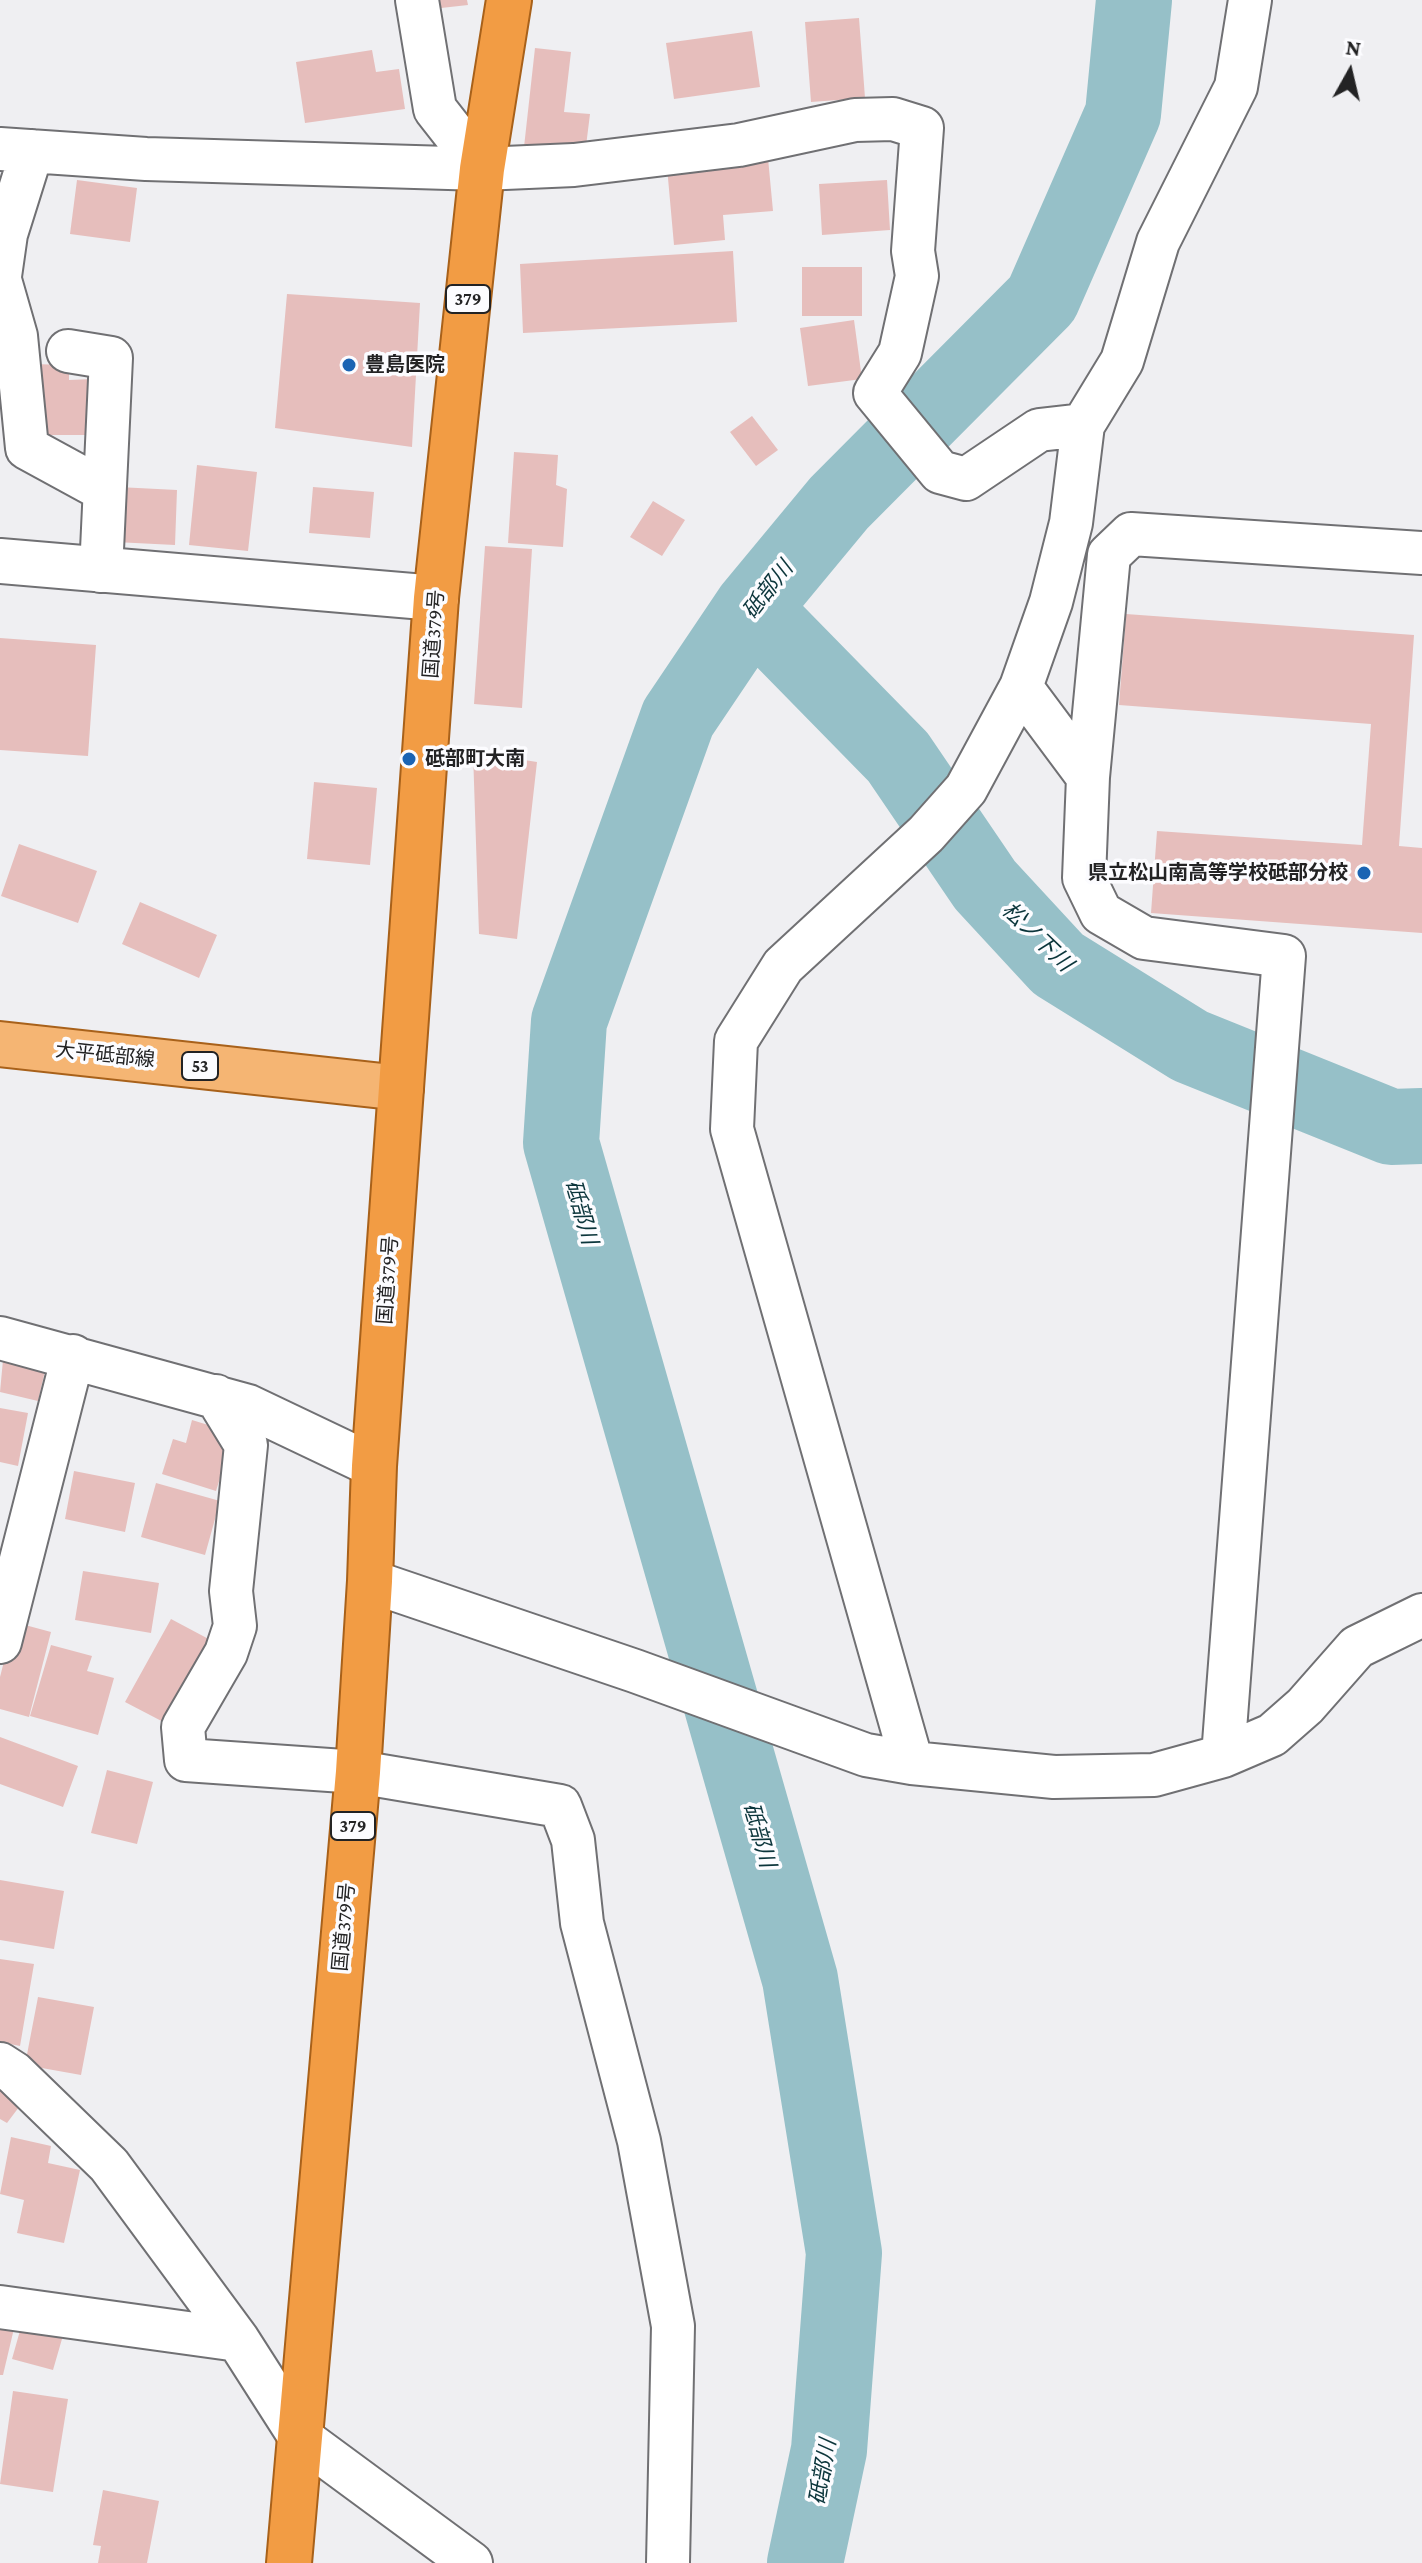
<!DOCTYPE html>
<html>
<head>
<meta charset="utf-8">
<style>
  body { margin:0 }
  #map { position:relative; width:1422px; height:2563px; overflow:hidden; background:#efeff2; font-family:"Crimson Pro",serif }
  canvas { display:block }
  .north { position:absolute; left:1310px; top:32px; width:80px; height:80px; -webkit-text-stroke:6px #fcfcff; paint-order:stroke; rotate:8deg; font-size:22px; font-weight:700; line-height:32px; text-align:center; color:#232324 }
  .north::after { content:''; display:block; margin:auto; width:28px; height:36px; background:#232324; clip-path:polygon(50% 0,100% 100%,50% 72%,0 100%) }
</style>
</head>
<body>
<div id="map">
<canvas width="1422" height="2563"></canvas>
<div class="north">N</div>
</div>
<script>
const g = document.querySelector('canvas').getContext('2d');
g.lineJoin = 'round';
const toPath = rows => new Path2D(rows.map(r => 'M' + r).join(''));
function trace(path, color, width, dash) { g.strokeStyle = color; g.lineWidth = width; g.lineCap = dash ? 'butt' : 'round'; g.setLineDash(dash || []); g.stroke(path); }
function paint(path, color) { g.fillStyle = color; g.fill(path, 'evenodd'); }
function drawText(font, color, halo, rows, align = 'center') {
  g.font = font + ' "Crimson Pro","Noto Sans JP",serif'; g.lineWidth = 7; g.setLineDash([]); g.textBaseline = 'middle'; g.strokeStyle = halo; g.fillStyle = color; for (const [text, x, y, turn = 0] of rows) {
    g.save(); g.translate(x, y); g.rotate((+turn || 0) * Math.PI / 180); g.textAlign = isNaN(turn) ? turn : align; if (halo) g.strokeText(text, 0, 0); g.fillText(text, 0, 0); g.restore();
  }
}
trace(toPath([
  [752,608,898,757,985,885,1058,964,1190,1046,1391,1127,1422,1126],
  [805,2563,829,2450,844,2253,800,1979,561,1143,569,1021,678,718,752,608,839,503,1042,299,1123,114,1134,0]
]), '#96c0c8', 76);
paint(toPath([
  [431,0,467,0,468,5,432,9],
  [859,18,865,98,811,102,805,22],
  [752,31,760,87,674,99,666,43],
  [535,48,571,52,564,112,590,114,585,154,524,147],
  [372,50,376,72,399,69,405,109,305,123,296,62],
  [768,158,773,211,723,215,725,240,674,245,667,167],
  [77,180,137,188,130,242,70,234],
  [887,180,890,230,822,235,819,184],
  [733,251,737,322,523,333,520,264],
  [802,267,862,267,862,316,802,316],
  [287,294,420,303,412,447,275,428],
  [854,320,862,379,808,386,800,328],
  [31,364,69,365,69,380,93,379,93,435,31,435],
  [752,416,778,450,756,466,730,432],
  [514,452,558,455,556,485,567,489,563,547,508,543],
  [197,465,257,472,248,551,189,545],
  [118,487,177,490,175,545,115,542],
  [313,487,374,492,370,538,309,533],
  [653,501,685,520,662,556,630,537],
  [485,546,532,549,522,708,474,704],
  [1126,614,1414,635,1399,846,1422,848,1422,933,1151,913,1157,831,1362,845,1371,724,1119,705],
  [0,638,96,645,88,756,0,750],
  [473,752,537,762,517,939,479,934],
  [314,782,377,788,370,865,307,859],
  [19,844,97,871,78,923,1,896],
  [140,902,217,935,199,978,122,944],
  [3,1360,45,1371,38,1401,0,1392],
  [0,1408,28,1413,18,1466,0,1462],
  [192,1420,234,1433,216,1491,162,1474,173,1439,186,1443],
  [74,1471,135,1483,125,1532,65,1519],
  [156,1483,220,1501,205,1555,141,1537],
  [83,1571,159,1583,151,1633,75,1620],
  [171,1619,218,1644,173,1727,125,1702],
  [14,1622,51,1632,29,1717,0,1709,0,1677],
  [51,1645,92,1656,87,1671,114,1678,98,1735,30,1716],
  [0,1737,78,1766,63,1807,0,1784],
  [107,1770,153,1782,137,1844,91,1833],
  [0,1880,64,1891,54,1949,0,1940],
  [0,1959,34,1964,20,2046,0,2042],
  [38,1997,94,2007,81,2075,25,2065],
  [0,2087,22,2103,7,2123,0,2119],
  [11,2137,51,2146,48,2163,80,2170,64,2243,17,2233,24,2200,0,2194],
  [0,2316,16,2320,3,2375,0,2375],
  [23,2320,64,2332,53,2370,12,2359],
  [13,2391,68,2399,53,2492,0,2484],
  [103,2490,159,2501,147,2563,98,2563,101,2546,93,2545]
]), '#e6bebc');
const minor = toPath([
  [417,0,435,109,482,169],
  [0,149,146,159,482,169,574,165,739,145,855,120,893,119,922,128,913,251,917,276,900,353,875,393,940,472,966,479,1039,430,1083,425],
  [0,276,6,234,32,151],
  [0,280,16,336,27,448,104,490],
  [68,351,111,358,101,571],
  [1021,687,1088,777],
  [0,1338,248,1406,374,1466],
  [216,1396,246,1445,231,1591,235,1626,226,1653,183,1727,186,1760,358,1772,560,1806,573,1840,582,1923,639,2141,673,2326,668,2563],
  [370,1581,635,1671,866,1755,912,1763,1054,1777,1154,1775,1223,1756,1272,1735,1305,1706,1357,1647,1422,1615],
  [0,1642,73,1356],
  [1223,1756,1284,956,1144,938,1101,913,1084,878,1088,777,1109,555,1131,534,1422,553],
  [912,1763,732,1129,736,1041,783,966,926,834,966,789,1021,687,1051,602,1071,523,1083,425,1122,361,1158,242,1236,87,1250,0],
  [0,2064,14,2073,109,2165,238,2340,300,2437,471,2563],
  [0,2307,238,2340]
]);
const tertiary = toPath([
  [0,561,436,598]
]);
const primary = toPath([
  [0,1044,401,1088]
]);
const trunk = toPath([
  [289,2563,358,1772,370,1581,374,1466,436,598,482,169,509,0]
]);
trace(minor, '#707073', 46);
trace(tertiary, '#707073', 48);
trace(primary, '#a8611a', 48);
trace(trunk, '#a8611a', 48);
trace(minor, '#fff', 42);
trace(tertiary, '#fff', 44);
trace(primary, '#f5b573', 44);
trace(trunk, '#f29c44', 44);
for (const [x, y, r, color] of [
  [349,365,8,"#1b64b3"],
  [409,759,8,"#1b64b3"],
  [1364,873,8,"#1b64b3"]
]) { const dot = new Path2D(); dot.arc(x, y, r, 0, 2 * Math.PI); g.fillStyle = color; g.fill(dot); trace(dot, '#fcfcff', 3); }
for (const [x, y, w] of [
  [468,299,44],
  [200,1066,36],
  [353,1826,44]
]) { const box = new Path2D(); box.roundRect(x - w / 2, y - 14, w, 28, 6); g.fillStyle = '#fcfcff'; g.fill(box); trace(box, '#232324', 2); }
drawText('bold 18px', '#232324', null, [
  ["379",468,299],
  ["53",200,1066],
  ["379",353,1826]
]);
drawText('bold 20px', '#232324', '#fcfcff', [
  ["豊島医院",365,365],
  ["砥部町大南",425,759],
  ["県立松山南高等学校砥部分校",1348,873,"right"]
], 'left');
drawText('20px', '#232324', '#fcfcff', [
  ["国道379号",434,634,-86],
  ["大平砥部線",105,1055,6],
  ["国道379号",388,1280,-86],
  ["国道379号",344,1927,-85]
]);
drawText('italic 22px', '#0b353b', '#fcfcff', [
  ["砥部川",768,590,-52],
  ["松ノ下川",1037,937,44],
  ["砥部川",581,1212,74],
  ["砥部川",759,1835,74],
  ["砥部川",823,2472,-80]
]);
</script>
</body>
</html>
